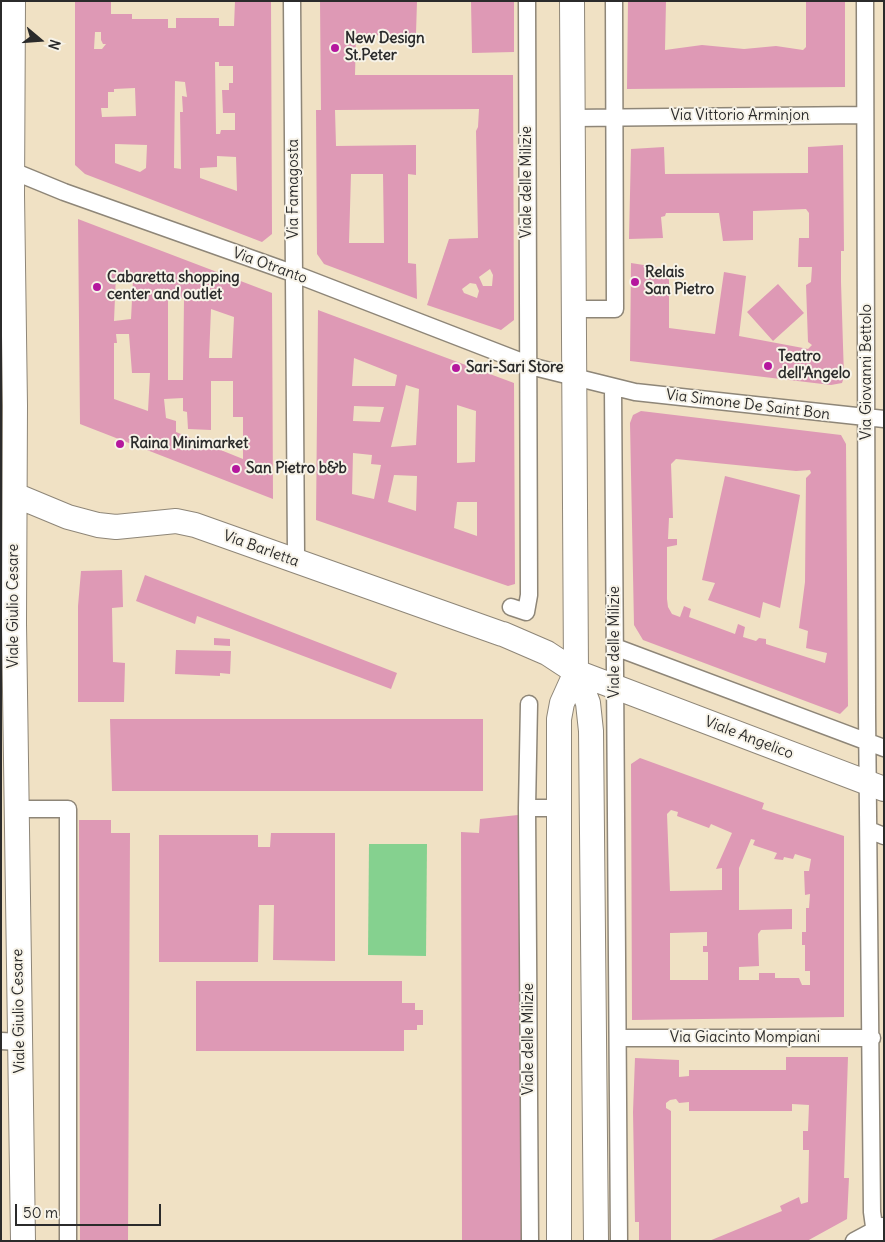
<!DOCTYPE html>
<html>
<head>
<meta charset="utf-8">
<style>
  body { margin:0 }
  #map { position:relative; width:885px; height:1242px; overflow:hidden; background:#f0e1c4; font-family:Delius,sans-serif }
  canvas { display:block }
  .frame { position:absolute; inset:0; border:2px solid #2b2b2b; pointer-events:none }
  .north { position:absolute; left:15px; top:15px; width:50px; height:50px; -webkit-text-stroke:4px #f7f3e8; paint-order:stroke; rotate:108deg; font-size:14px; font-weight:700; line-height:20px; text-align:center; color:#2b2b2b }
  .north::after { content:''; display:block; margin:auto; width:18px; height:22px; background:#2b2b2b; clip-path:polygon(50% 0,100% 100%,50% 72%,0 100%) }
  .scale { position:absolute; left:15px; top:1204px; width:146px; height:22px; box-sizing:border-box; border:2px solid #2b2b2b; border-top:0; padding-left:6px; font-size:15px; line-height:18px; white-space:nowrap; color:#2b2b2b; -webkit-text-stroke:4px #f7f3e8; paint-order:stroke }
</style>
</head>
<body>
<div id="map">
<canvas width="885" height="1242"></canvas>
<div class="frame"></div>
<div class="north">N</div>
<div class="scale">50 m</div>
</div>
<script>
const g = document.querySelector('canvas').getContext('2d');
g.lineJoin = 'round';
function paint(path, color) { g.fillStyle = color; g.fill(path, 'evenodd'); }
const toPath = rows => new Path2D(rows.map(r => 'M' + r).join(''));
function trace(path, color, width, dash) { g.strokeStyle = color; g.lineWidth = width; g.lineCap = dash ? 'butt' : 'round'; g.setLineDash(dash || []); g.stroke(path); }
function drawText(font, color, halo, rows, align = 'center') {
  g.font = font + ' Delius,sans-serif'; g.lineWidth = 4; g.setLineDash([]); g.textBaseline = 'middle'; g.strokeStyle = halo; g.fillStyle = color; for (const [text, x, y, turn = 0] of rows) {
    g.save(); g.translate(x, y); g.rotate((+turn || 0) * Math.PI / 180); g.textAlign = isNaN(turn) ? turn : align; if (halo) g.strokeText(text, 0, 0); g.fillText(text, 0, 0); g.restore();
  }
}
paint(toPath([
  [369,844,427,844,426,956,368,955]
]), '#85d18f');
paint(toPath([
  [75,1,111,1,111,14,132,14,132,19,168,19,168,28,176,28,176,18,219,18,219,26,234,26,235,1,271,1,272,234,262,242,85,174,75,165],
  [95,32,101,32,101,40,103,44,106,44,102,49,94,49],
  [215,62,219,62,219,66,233,66,233,83,229,83,229,90,222,90,223,113,235,113,235,130,221,130,220,134,216,134],
  [175,81,185,82,187,97,182,96,183,112,180,112,181,169,174,168],
  [135,88,136,116,102,117,101,108,108,108,108,92,114,92,114,89],
  [115,144,147,145,146,168,140,172,115,163],
  [217,156,236,157,237,191,200,178,200,168,217,167],
  [320,1,417,1,416,34,356,36,355,75,513,75,514,320,501,330,427,305,449,239,478,238,476,131,478,127,479,109,335,110,336,146,416,145,416,175,408,174,408,263,416,264,417,299,324,264,317,254,316,110,321,110],
  [351,174,383,174,384,243,349,243],
  [490,269,493,275,492,286,483,286,479,277],
  [470,283,476,284,479,291,477,298,464,293,462,289],
  [471,1,514,1,514,52,472,53],
  [628,1,666,1,665,50,702,45,744,49,776,46,803,50,806,47,806,1,845,1,845,87,627,89],
  [843,145,844,251,841,251,841,282,844,377,842,383,831,385,630,361,631,263,669,269,669,328,715,334,724,272,746,276,739,336,803,348,808,349,812,345,808,342,806,285,811,282,812,267,798,267,799,238,809,238,809,213,806,209,753,211,753,240,723,241,719,213,666,213,665,216,661,217,663,238,629,239,631,149,664,147,665,174,808,173,808,147],
  [78,219,272,293,273,499,80,424],
  [116,274,133,280,131,319,114,321],
  [168,294,184,299,183,380,168,380],
  [211,309,234,317,232,358,209,358],
  [116,334,129,334,132,373,150,373,148,411,114,399,114,343,117,343],
  [211,381,233,381,233,417,243,417,243,459,176,432,176,421,166,418,164,399,183,398,183,411,187,412,188,429,211,430],
  [778,284,804,313,773,341,747,312],
  [318,310,514,383,515,584,508,586,316,520],
  [354,358,397,375,395,386,352,386],
  [406,385,419,389,416,445,391,447],
  [457,405,476,411,475,462,457,463],
  [354,406,384,407,380,422,353,421],
  [353,453,372,455,371,464,381,465,374,499,352,494],
  [394,475,417,476,416,511,388,502],
  [457,502,477,502,477,536,454,528],
  [641,411,841,435,846,444,848,706,840,714,643,640,634,625,630,423,633,415],
  [676,459,796,471,810,470,811,473,806,478,805,582,799,628,808,631,806,648,827,653,825,663,766,644,766,639,759,638,756,641,743,637,745,627,738,624,735,634,689,617,691,609,684,606,680,617,672,614,668,607,667,599,667,547,677,545,677,539,668,539,669,518,673,518,671,464],
  [725,476,800,495,780,608,763,602,760,618,708,600,715,583,702,580],
  [122,570,123,607,112,608,113,662,125,663,124,702,78,702,78,606,81,571],
  [145,575,397,673,391,689,197,616,195,624,136,601],
  [214,638,230,639,230,646,214,645],
  [176,650,231,651,230,674,220,673,220,676,175,674],
  [110,719,483,719,483,791,112,791],
  [640,758,764,803,762,809,844,836,844,1017,632,1020,631,764],
  [671,810,678,812,677,816,709,828,711,824,732,833,716,869,722,868,722,890,670,891,667,814],
  [751,839,755,840,753,845,777,853,774,859,783,860,784,857,793,859,795,854,811,859,809,871,804,871,805,895,810,894,809,908,806,908,806,932,802,932,802,945,805,945,805,971,810,971,810,985,802,985,799,978,775,978,775,973,759,973,759,980,739,980,739,967,759,966,758,934,761,930,792,929,792,909,739,910,739,868],
  [707,932,707,946,703,946,703,952,708,952,708,980,670,980,670,933],
  [518,815,523,1241,462,1241,461,832,479,833,480,819],
  [79,820,111,820,111,833,130,833,128,1241,80,1241],
  [271,833,335,833,335,961,273,960,274,905,259,905,258,962,159,962,159,835,258,835,258,847,270,847],
  [196,981,402,981,402,1003,415,1003,415,1010,423,1010,423,1025,417,1025,417,1030,404,1030,404,1051,196,1051],
  [786,1057,848,1057,844,1178,849,1178,847,1219,807,1241,709,1241,782,1211,780,1206,799,1197,801,1204,808,1202,809,1150,803,1150,803,1131,808,1131,809,1105,792,1104,792,1111,689,1111,689,1102,679,1103,676,1099,670,1100,666,1103,666,1108,671,1111,671,1241,639,1241,639,1222,635,1222,633,1112,635,1058,679,1060,679,1077,689,1076,689,1070,786,1070]
]), '#de99b5');
const street = toPath([
  [292,1,296,553],
  [865,1,867,713,872,1212,876,1241],
  [573,118,865,115],
  [3,167,64,192,295,274,538,368,635,392,884,419],
  [575,309,615,309,614,1],
  [613,388,619,1241],
  [511,607,526,612,529,595,527,1],
  [615,647,884,748],
  [529,704,527,808,530,1241],
  [527,808,559,808],
  [16,809,68,809,68,1241],
  [869,830,884,836],
  [618,1038,872,1038],
  [1,1041,20,1042],
  [854,1241,882,1226]
]);
const secondary = toPath([
  [13,1,12,194,15,406,14,623,23,1241],
  [15,495,68,517,98,525,116,527,176,521,195,525,502,634],
  [503,634,547,653,576,672,884,789],
  [576,672,588,703,591,731,596,1241],
  [559,1241,559,719,562,703,576,672,572,1]
]);
trace(street, '#8e8678', 19);
trace(secondary, '#8e8678', 26);
trace(street, '#fff', 16);
trace(secondary, '#fff', 24);
for (const [x, y, r, color] of [
  [335,48,5,"#b5179e"],
  [635,282,5,"#b5179e"],
  [97,287,5,"#b5179e"],
  [768,366,5,"#b5179e"],
  [456,368,5,"#b5179e"],
  [120,444,5,"#b5179e"],
  [236,469,5,"#b5179e"]
]) { const dot = new Path2D(); dot.arc(x, y, r, 0, 2 * Math.PI); g.fillStyle = color; g.fill(dot); trace(dot, '#f7f3e8', 2); }
drawText('bold 15px', '#2b2b2b', '#f7f3e8', [
  ["New Design",345,39],
  ["St.Peter",345,56],
  ["Relais",645,273],
  ["San Pietro",645,290],
  ["Cabaretta shopping",107,278],
  ["center and outlet",107,295],
  ["Teatro",778,357],
  ["dell'Angelo",778,374],
  ["Sari-Sari Store",466,368],
  ["Raina Minimarket",130,444],
  ["San Pietro b&b",246,469]
], 'left');
drawText('15px', '#2b2b2b', '#f7f3e8', [
  ["Via Vittorio Arminjon",740,116],
  ["Viale delle Milizie",527,182,-90],
  ["Via Famagosta",294,189,-90],
  ["Via Otranto",270,266,20],
  ["Via Giovanni Bettolo",867,372,-90],
  ["Via Simone De Saint Bon",748,405,7],
  ["Via Barletta",261,549,20],
  ["Viale Giulio Cesare",14,606,-90],
  ["Viale delle Milizie",615,642,-90],
  ["Viale Angelico",749,738,21],
  ["Viale Giulio Cesare",19,1011,-91],
  ["Via Giacinto Mompiani",745,1038],
  ["Viale delle Milizie",529,1039,-90]
]);
</script>
</body>
</html>
